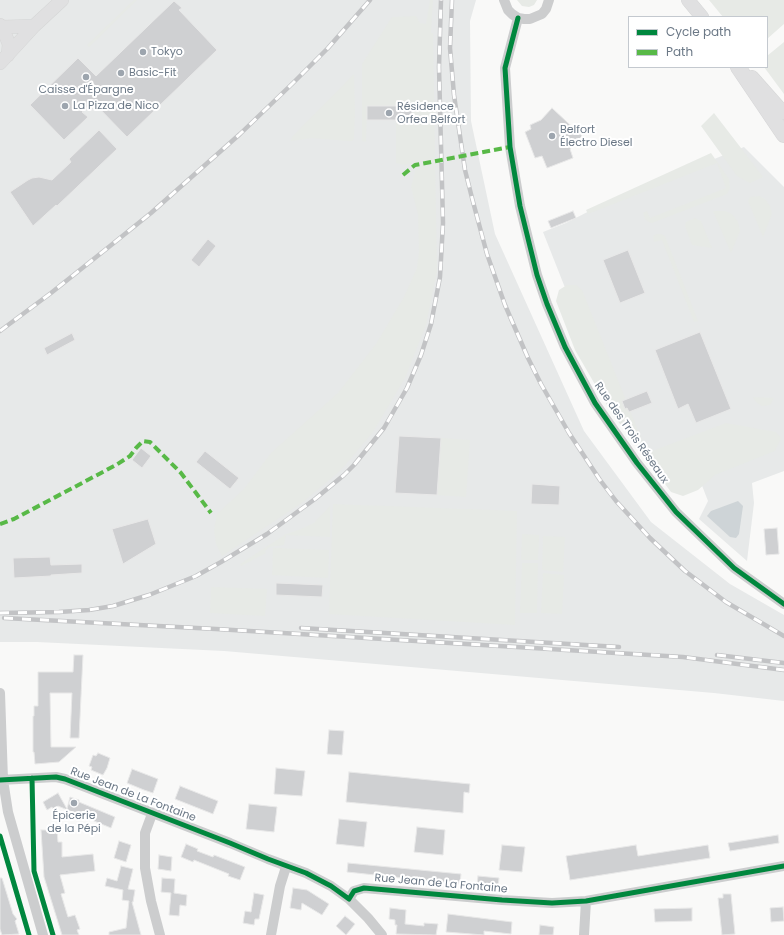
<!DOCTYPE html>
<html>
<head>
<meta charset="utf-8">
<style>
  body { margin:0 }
  #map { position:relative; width:784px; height:935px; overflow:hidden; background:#f9f9f8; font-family:Poppins,sans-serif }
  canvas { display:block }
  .legend { position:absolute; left:628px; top:16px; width:140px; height:52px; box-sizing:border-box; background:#fff; border:1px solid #c4c9cf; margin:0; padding:5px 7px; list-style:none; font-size:12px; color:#6b7886 }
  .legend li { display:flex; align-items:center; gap:8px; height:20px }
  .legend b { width:20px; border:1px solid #c4c9cf }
</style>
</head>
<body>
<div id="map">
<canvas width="784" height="935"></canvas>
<ul class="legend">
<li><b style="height:5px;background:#00873e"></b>Cycle path</li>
<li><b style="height:5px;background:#58b947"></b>Path</li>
</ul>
</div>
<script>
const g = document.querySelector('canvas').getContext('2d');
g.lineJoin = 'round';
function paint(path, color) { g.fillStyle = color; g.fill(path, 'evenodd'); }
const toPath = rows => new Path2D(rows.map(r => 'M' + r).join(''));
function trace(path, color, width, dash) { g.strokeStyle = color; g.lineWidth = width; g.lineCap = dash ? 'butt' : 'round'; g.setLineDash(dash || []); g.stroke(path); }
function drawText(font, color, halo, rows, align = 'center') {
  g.font = font + ' Poppins,sans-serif'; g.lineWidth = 4; g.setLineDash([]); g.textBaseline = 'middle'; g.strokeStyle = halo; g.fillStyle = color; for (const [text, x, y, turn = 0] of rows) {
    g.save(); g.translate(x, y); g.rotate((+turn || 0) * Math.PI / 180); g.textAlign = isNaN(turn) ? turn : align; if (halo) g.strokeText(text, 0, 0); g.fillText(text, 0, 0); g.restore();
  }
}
paint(toPath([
  [0,0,476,0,470,21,471,121,495,234,584,431,651,522,730,584,784,615,784,701,714,693,224,651,37,642,0,642],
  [744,147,784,187,784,471,752,483,754,503,747,561,699,519,708,501,701,483,671,488,609,399,543,232,566,223,605,203]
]), '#e7e9e9');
paint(toPath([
  [134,0,137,0,89,47,87,45],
  [430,0,433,0,431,33,433,33,437,271,426,325,405,378,373,432,341,470,303,502,222,556,216,544,214,530,217,514,244,489,271,453,338,393,376,344,404,297,417,268,419,251,418,214,411,187,416,167,423,165,432,164,432,160,404,165,396,163,396,120,411,106,367,106,366,142,362,141,362,64,392,17,416,16,420,23,426,24],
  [517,0,537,0,534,5,529,7,522,6],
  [709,0,784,0,784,24,767,39,767,17,723,17],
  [784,42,784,94,764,67,767,67,767,56],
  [354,74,355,113,354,139,352,141,347,141,312,138,291,141,292,137],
  [714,113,741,148,763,177,750,183,737,176,701,126],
  [711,153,729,179,730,188,727,194,652,223,649,222,645,219,643,213,647,211,650,218,726,188,717,163,588,214,586,210],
  [759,196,765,199,770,206,772,214,763,237,748,201,750,197],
  [713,211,725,211,732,214,738,222,740,231,731,253],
  [695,218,701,221,712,248,692,245,685,226,686,222],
  [657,234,661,234,665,236,698,321,694,322,662,240,654,242,653,236],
  [567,285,576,285,582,290,647,453,726,423,776,432,781,438,775,451,715,475,698,490,683,496,671,492,611,412,575,350,556,301,559,290],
  [753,397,774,398,770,405,762,406,756,402],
  [441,438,470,440,466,497,437,495],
  [333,504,517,511,515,625,329,614],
  [330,506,330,537,286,535,284,545,269,547,265,551,266,553,241,566,240,564,286,534,301,529,314,523],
  [522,534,539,535,538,560,521,560],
  [543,536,565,537,563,572,542,570],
  [273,548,329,550,328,578,272,575],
  [522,563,538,563,537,613,520,613],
  [543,573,564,575,562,614,541,613],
  [211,587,267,589,265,616,210,613]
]), '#e7eae6');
paint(toPath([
  [738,501,743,506,739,534,736,538,730,537,707,516,711,511]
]), '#ced4d7');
const building = toPath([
  [174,1,182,8,179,10,217,50,127,137,93,102,82,112,88,117,64,140,30,105,78,58,96,76,174,1],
  [367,106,412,106,412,120,367,120,367,106],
  [552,108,582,136,570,149,573,158,547,168,542,156,535,158,525,132,531,129,530,125,541,120,552,108],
  [99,130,117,149,57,206,56,205,33,226,10,192,28,180,32,178,39,177,52,180,71,162,69,159,99,130],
  [573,211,576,218,551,228,548,221,573,211],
  [208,239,216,246,199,267,191,260,208,239],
  [628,250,645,293,620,303,603,260,628,250],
  [700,332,731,409,696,423,688,404,678,409,655,350,700,332],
  [72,333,75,340,47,355,44,348,72,333],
  [647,391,652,403,629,412,627,408,625,409,622,401,647,391],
  [399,436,441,438,437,495,395,493,399,436],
  [141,448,151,456,142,468,132,460,141,448],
  [205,451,239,478,230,489,196,462,205,451],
  [532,484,560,486,559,505,531,504,532,484],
  [148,519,156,544,123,564,112,529,148,519],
  [777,528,779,554,766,555,764,529,777,528],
  [50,557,51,565,82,564,82,573,51,575,51,576,14,578,13,558,50,557],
  [276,583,323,585,322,597,276,595,276,583],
  [74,655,83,655,79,738,70,738,72,693,50,693,51,747,76,747,59,762,35,764,34,752,33,752,33,716,34,716,34,706,38,706,38,672,73,672,74,655],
  [329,730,344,731,342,755,327,754,329,730],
  [98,753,110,758,107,768,103,775,91,770,92,767,89,766,93,755,96,756,98,753],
  [276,768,305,771,302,796,274,794,276,768],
  [132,769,158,779,153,793,144,790,127,783,132,769],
  [349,772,470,784,469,793,464,792,463,813,346,802,349,772],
  [180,786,218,801,213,814,175,799,180,786],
  [58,793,67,809,70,797,79,800,79,802,115,817,111,828,58,806,53,809,52,807,47,810,43,802,58,793],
  [249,804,277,807,274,832,246,829,249,804],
  [339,819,367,822,364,847,336,844,339,819],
  [417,827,445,830,443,855,414,852,417,827],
  [41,830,57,830,58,842,62,842,62,857,93,854,95,871,60,875,65,893,61,894,68,917,75,915,80,929,77,930,79,935,62,935,44,877,41,830],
  [778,835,779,843,730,851,728,843,778,835],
  [119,841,131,845,126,862,114,858,119,841],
  [186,844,198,849,197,851,213,857,214,855,245,867,240,880,228,876,229,874,194,860,193,862,181,857,186,844],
  [502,845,525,847,522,872,499,870,502,845],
  [636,845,638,856,708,845,710,858,570,880,566,856,636,845],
  [159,855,172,857,171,871,158,869,159,855],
  [348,863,461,874,460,884,347,872,348,863],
  [121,866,133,869,128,889,135,890,133,902,132,902,141,935,109,935,109,932,126,928,129,901,122,900,123,890,105,886,107,878,117,881,121,866],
  [478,876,499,878,498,887,477,885,478,876],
  [0,878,2,878,13,914,17,919,15,921,19,934,2,935,0,929,0,878],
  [162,878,175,879,174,893,187,895,186,906,180,905,179,916,169,915,171,893,161,892,162,878],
  [293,888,307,890,329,904,322,915,302,903,301,910,290,908,293,888],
  [254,893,264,895,259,919,255,919,254,925,243,923,245,911,251,912,254,893],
  [723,894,731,894,735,934,722,935,718,898,723,898,723,894],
  [783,907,784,921,771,922,770,908,783,907],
  [390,908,406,910,405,924,424,926,424,923,438,924,436,935,396,934,397,925,395,925,395,920,389,919,390,908],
  [692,908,692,921,655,922,654,909,692,908],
  [448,914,512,922,511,934,484,931,484,935,446,932,448,914],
  [345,916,355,924,346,935,336,926,345,916],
  [540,925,554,927,553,935,539,935,540,925]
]);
paint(building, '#cfd0d2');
trace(building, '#e8e8e8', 1);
const major = toPath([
  [688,0,702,17],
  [0,25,2,27,34,26],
  [2,27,9,44,8,55],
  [0,63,34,26,62,0],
  [752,77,784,113]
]);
const highway = toPath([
  [738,67,784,135]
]);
trace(major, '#d5d6d6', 14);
trace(highway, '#d5d5d6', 16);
trace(toPath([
  [504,0,508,10,512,14,518,18,524,19,530,19,542,14,546,9,549,0],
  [518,18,505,68,510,147,520,206,537,275,547,304,565,347,595,403,637,463,676,512,734,568,784,604],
  [0,693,3,780,8,812,43,935],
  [0,780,56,777,65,779,230,843,268,859,306,873,331,886,349,899,354,891,364,888,502,900,552,903,586,901,784,866],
  [152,814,145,833,145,868,151,901,160,935],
  [349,899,368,918,382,935],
  [271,935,280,886,286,867],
  [584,935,586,901]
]), '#cccdce', 10);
trace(major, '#e0e0e1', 13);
trace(highway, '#e0e0e1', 15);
const rail = toPath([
  [452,0,450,48,454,95,465,170,472,198,487,254,505,305,528,358,541,384,569,433,600,480,616,501,650,538,685,571,726,602,784,636],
  [0,331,51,293,110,246,151,213,240,134,293,83,328,48,370,0],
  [0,613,59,612,89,610,113,606,149,595,196,576,221,562,267,534,315,499,344,475,354,465,384,428,407,388,421,355,431,324,440,277,443,223,439,67,441,0],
  [4,618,216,629,683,657,784,670],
  [301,628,619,647],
  [717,655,784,663]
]);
trace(rail, '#c2c3c5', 4.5);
trace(rail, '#fff', 3, [9]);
trace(toPath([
  [403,175,415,165,510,147],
  [0,524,14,519,116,465,130,456,136,448,143,441,150,442,181,473,211,513]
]), '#58b947', 4, [8, 4]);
trace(toPath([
  [518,18,505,68,510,147,520,206,537,275,547,304,565,347,595,403,637,463,676,512,734,568,784,604],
  [32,778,34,871,53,935],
  [0,780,56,777,65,779,230,843,268,859,306,873,331,886,349,899,354,891,364,888,502,900,552,903,586,901,784,866],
  [0,836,29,935]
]), '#00873e', 5);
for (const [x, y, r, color] of [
  [143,52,4,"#9da5ae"],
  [121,73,4,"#9da5ae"],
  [86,77,4,"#9da5ae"],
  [65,106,4,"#9da5ae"],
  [389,113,4,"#9da5ae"],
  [552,136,4,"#9da5ae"],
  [74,803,4,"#9da5ae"]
]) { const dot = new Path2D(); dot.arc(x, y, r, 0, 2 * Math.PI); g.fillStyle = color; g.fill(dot); trace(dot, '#fff', 1.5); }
drawText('11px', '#6b7886', '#fff', [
  ["Tokyo",151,52],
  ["Basic-Fit",129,73],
  ["Caisse d'Épargne",86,90,"center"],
  ["La Pizza de Nico",73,106],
  ["Résidence",397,107],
  ["Orfea Belfort",397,120],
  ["Belfort",560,130],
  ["Électro Diesel",560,143],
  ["Épicerie",74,816,"center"],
  ["de la Pépi",74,829,"center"]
], 'left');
drawText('11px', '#6b7886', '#fff', [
  ["Rue des Trois Réseaux",631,433,55],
  ["Rue Jean de La Fontaine",133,795,21],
  ["Rue Jean de La Fontaine",441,884,5]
]);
</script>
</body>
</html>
